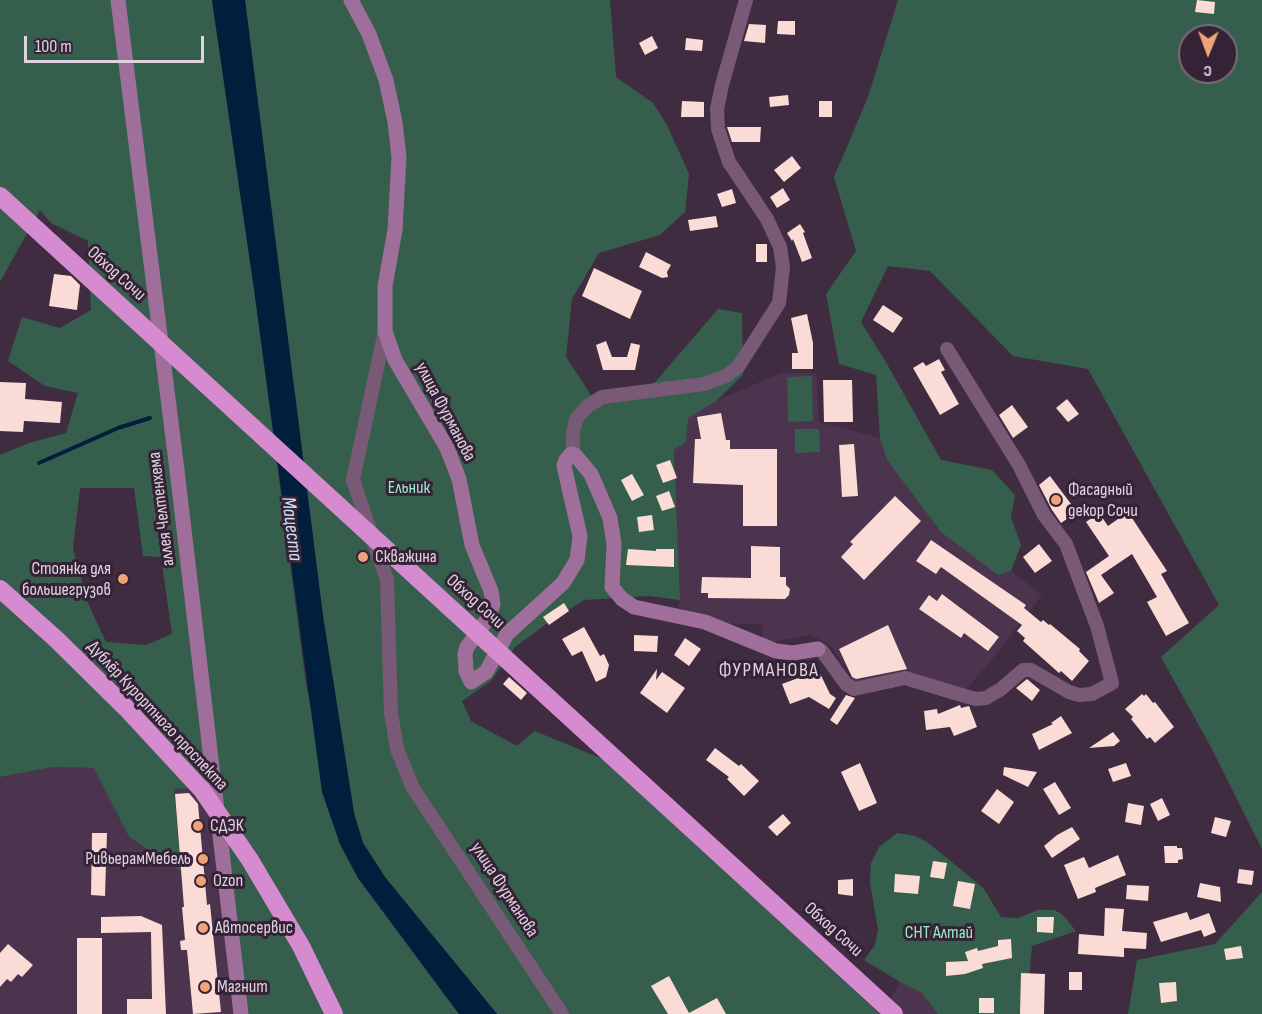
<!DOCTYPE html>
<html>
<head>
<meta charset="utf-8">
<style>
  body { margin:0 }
  #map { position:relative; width:1262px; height:1014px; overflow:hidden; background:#402c41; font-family:"Sofia Sans Condensed",sans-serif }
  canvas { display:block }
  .north { position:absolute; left:1178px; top:24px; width:60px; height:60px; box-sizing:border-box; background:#352237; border:2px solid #79697b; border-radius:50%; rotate:181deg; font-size:16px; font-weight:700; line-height:24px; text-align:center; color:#e0d3e0 }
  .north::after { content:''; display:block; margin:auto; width:21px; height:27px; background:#f0a279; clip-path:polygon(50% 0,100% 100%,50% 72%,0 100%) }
  .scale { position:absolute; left:24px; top:36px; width:180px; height:27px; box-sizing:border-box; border:3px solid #e0d3e0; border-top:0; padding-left:8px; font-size:18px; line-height:21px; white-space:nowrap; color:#e0d3e0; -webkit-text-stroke:4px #352237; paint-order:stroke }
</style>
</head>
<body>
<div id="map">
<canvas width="1262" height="1014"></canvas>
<div class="north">С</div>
<div class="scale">100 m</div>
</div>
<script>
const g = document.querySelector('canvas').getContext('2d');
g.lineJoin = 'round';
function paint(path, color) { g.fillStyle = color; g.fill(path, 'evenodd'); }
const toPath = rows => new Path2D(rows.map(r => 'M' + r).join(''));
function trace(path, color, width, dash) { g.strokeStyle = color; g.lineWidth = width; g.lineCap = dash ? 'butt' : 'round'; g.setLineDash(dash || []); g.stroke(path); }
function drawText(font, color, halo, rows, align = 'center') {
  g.font = font + ' "Sofia Sans Condensed",sans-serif'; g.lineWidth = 6; g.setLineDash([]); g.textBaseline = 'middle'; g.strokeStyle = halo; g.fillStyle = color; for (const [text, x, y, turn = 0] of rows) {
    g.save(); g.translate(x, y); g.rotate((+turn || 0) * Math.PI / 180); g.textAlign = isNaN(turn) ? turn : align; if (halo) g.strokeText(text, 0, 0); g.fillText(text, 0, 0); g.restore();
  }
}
paint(toPath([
  [781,373,816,373,819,422,880,438,887,460,998,575,1011,571,1042,595,994,657,965,691,909,673,854,685,850,673,829,644,811,635,772,642,763,638,762,624,725,624,679,608,674,450,686,442,687,418,716,401],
  [53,767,94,768,129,837,181,870,174,789,214,786,241,1014,0,1014,0,777],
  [900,982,922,993,938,1014,882,1014]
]), '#4c344e');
paint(toPath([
  [0,0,212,0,254,289,306,684,340,844,358,878,459,1014,241,1014,213,787,174,789,181,871,129,837,94,768,53,767,0,777,0,455,29,443,66,433,78,393,45,386,8,361,22,317,60,328,91,310,88,241,51,223,40,210,0,282],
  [80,488,134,488,143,556,161,557,172,634,146,645,106,642,87,601,73,548],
  [245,0,610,0,616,77,653,103,667,125,689,174,685,212,660,235,599,253,572,299,566,357,595,401,644,395,718,309,742,313,743,375,716,401,688,418,686,442,674,450,680,600,649,596,584,600,546,624,514,648,491,681,462,701,471,721,517,746,535,731,605,760,880,1014,497,1014,385,878,363,843,354,813,323,616],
  [898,0,1262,0,1262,849,1212,749,1161,657,1219,605,1088,369,1013,356,930,271,888,266,861,322,887,364,941,460,992,470,1015,495,1011,517,1021,545,1011,571,998,575,941,532,887,460,880,438,876,375,839,364,826,294,856,251,834,177,868,97],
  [1190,36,1226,36,1226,72,1190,72],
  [812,376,813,421,788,422,787,377],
  [795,429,819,429,820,452,795,453],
  [897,833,915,836,927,842,970,877,984,889,1001,917,1018,918,1038,910,1054,910,1062,914,1076,931,1032,946,1026,1014,938,1014,922,993,900,982,864,960,875,945,878,930,870,883,871,863,879,847],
  [1262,892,1262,1014,1128,1014,1137,960,1215,944]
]), '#355f4c');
paint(toPath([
  [212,0,245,0,323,616,354,813,363,843,385,877,497,1014,459,1014,358,878,340,844,322,792,254,289]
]), '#001f3d');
trace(toPath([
  [39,463,118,428,150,418]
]), '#001f3d', 4);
paint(toPath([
  [1197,0,1215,2,1214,14,1195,12],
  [778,21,795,21,795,35,777,34],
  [749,24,766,25,765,43,744,41],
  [652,36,658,48,645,55,639,43],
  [686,38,703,40,702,51,685,50],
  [788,95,789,105,770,107,769,97],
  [682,101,704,102,704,117,681,117],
  [819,101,832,101,832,117,819,117],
  [727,127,761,127,760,142,732,142],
  [792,156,801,168,784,182,774,170],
  [783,188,790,200,777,208,770,197],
  [732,189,736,203,722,207,717,194],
  [716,216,718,227,690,231,688,220],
  [800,224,805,232,803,233,812,258,802,262,793,239,792,241,787,233],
  [756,244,767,244,767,262,756,262],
  [646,252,671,265,667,272,668,277,662,278,639,267],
  [594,268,642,291,630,319,582,296],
  [54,274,71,276,80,285,77,310,49,306],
  [883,305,903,318,893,333,873,320],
  [807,314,813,343,813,369,792,369,792,353,798,353,791,318],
  [606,341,612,357,627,357,631,343,640,345,635,370,603,370,596,345],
  [939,359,945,370,941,372,959,404,940,415,913,368,923,362,926,366],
  [823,380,852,380,853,422,824,422],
  [0,382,26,383,25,399,62,402,60,423,24,421,23,432,0,431],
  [1067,399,1079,414,1068,422,1056,408],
  [1012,405,1028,427,1013,438,999,415],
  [721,413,726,440,730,440,730,449,777,449,777,526,743,526,743,485,693,483,695,439,701,439,697,417],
  [854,444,858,496,842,497,839,445],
  [670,460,677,478,663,483,656,465],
  [632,474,644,495,632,501,621,480],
  [1050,476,1077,512,1061,523,1052,510,1039,485],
  [669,491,675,507,662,511,656,496],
  [895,496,921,521,864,580,841,557,853,544,850,542],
  [1128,512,1167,571,1161,574,1189,623,1166,636,1147,602,1157,597,1132,554,1101,575,1114,593,1099,603,1086,572,1109,556,1086,522,1099,513,1108,526],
  [652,515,654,530,639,532,637,517],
  [931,540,1026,605,1024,608,1041,622,1043,620,1049,625,1050,624,1080,649,1079,651,1089,661,1072,681,1061,671,1059,673,1023,641,1025,638,1017,631,1022,625,941,567,936,574,916,561],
  [1039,544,1052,561,1035,573,1023,557],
  [751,546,780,547,780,577,786,577,786,585,790,589,789,595,785,599,708,598,708,593,701,593,702,577,751,578],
  [628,549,656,551,656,549,674,549,674,567,626,565],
  [942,594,999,637,988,651,964,633,961,638,919,609,929,595,937,601],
  [564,603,569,611,549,625,543,617],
  [888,625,907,669,856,679,852,677,839,649],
  [584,627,600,656,604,654,609,665,606,677,596,682,582,651,572,656,562,639],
  [634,635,658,636,657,652,634,651],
  [685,638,701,649,689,666,674,655],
  [814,661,830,694,836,698,829,709,809,697,790,704,782,684,801,677,797,669],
  [657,669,656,680,662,672,685,688,667,713,640,693],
  [509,677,527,693,521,700,503,684],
  [1027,679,1040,690,1032,701,1016,688],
  [1142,694,1144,696,1146,694,1153,703,1155,702,1174,727,1155,743,1150,737,1147,739,1131,719,1133,717,1125,709],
  [846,695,855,698,837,725,830,720],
  [960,705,961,708,969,706,977,727,954,736,950,727,926,730,924,711,937,709,938,714],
  [1061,716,1072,733,1039,750,1032,734,1053,724,1051,723],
  [1113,732,1120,741,1114,746,1089,748],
  [715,748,739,766,741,764,759,781,744,796,727,779,729,777,706,760],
  [860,763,877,803,859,811,841,772],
  [1126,763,1131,776,1113,782,1108,769],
  [1004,767,1037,772,1028,787,1003,775],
  [1055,782,1071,808,1059,815,1043,789],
  [997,789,1014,802,999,824,981,811],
  [189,793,198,804,207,905,210,904,221,1012,193,1014,187,950,181,950,180,941,185,940,182,907,184,907,175,794],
  [1162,798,1170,815,1158,821,1150,804],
  [1128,803,1144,806,1141,825,1125,822],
  [783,814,791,823,777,836,768,827],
  [1215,817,1231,821,1226,837,1211,833],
  [1072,827,1080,839,1052,858,1044,846,1057,835],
  [92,833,107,833,105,896,91,895],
  [1164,846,1177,846,1177,848,1182,848,1183,859,1178,860,1178,863,1165,863],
  [1118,855,1126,875,1095,888,1096,892,1078,899,1064,865,1084,857,1089,868],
  [933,861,947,863,944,879,930,877],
  [1239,869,1254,871,1252,885,1237,883],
  [895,874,920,876,918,894,894,892],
  [853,879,853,896,838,894,838,880],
  [958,881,975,884,970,909,953,906],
  [1200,883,1220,887,1221,902,1197,897],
  [1127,885,1149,886,1148,901,1126,899],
  [1105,908,1124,909,1122,931,1147,933,1146,949,1124,948,1124,957,1078,954,1079,934,1104,936],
  [1187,912,1190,920,1209,913,1216,932,1204,937,1201,930,1161,942,1153,922],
  [141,916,162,925,166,1014,127,1014,127,999,152,999,151,932,101,933,101,917],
  [1037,917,1054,917,1053,933,1037,932],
  [77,938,102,938,102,1014,77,1014],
  [1011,939,1012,958,982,964,983,968,965,974,946,976,946,962,968,961,965,952,977,948,978,951,998,946,998,940],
  [8,944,33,965,22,977,18,974,11,982,7,979,0,987,0,953],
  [1241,946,1243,958,1226,960,1224,949],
  [1069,972,1082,972,1082,990,1069,990],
  [1021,973,1045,974,1044,1014,1020,1014],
  [669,976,689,1013,717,998,726,1014,668,1014,651,986],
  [1176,982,1177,1001,1161,1003,1159,983],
  [979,998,994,998,994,1013,979,1013]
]), '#fadbd5');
trace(toPath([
  [385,331,353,480,387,580,391,713,397,749,413,788,562,1014],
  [573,454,573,433,576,419,588,406,602,397,704,384,726,376,738,367,779,303,783,267,780,247,767,219,729,162,718,129,717,109,722,85,746,0],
  [818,649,822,651,846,684,854,689,905,678,965,696,976,699,986,698,1001,689,1023,670,1031,670,1069,692,1079,695,1092,694,1112,683,1097,626,1066,544,1044,515,1019,465,947,349]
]), '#795a76', 14);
trace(toPath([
  [118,0,177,470,241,1014],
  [351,0,369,34,386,80,395,122,399,157,397,194,395,230,385,286,385,331,395,360,447,448,459,479,472,545,491,591,493,604,489,617,467,647,465,654,466,671,471,682,486,672,507,634,563,583,577,560,580,536,564,466,566,460,571,454,575,455,591,474,610,518,614,544,612,587,622,599,634,607,705,622,776,651,793,653,818,649]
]), '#9f6e9b', 15);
trace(toPath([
  [0,196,894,1014],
  [0,589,56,639,126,708,202,790,250,860,301,946,334,1014]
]), '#d68bd1', 18);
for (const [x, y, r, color] of [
  [1056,500,6,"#f0a279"],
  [363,557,6,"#f0a279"],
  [123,579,6,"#f0a279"],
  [198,826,6,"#f0a279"],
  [203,859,6,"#f0a279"],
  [201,881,6,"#f0a279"],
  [203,928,6,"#f0a279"],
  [205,987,6,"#f0a279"]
]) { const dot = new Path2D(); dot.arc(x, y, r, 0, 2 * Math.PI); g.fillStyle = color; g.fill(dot); trace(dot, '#352237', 2); }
drawText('18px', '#e0d3e0', '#352237', [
  ["Обход Сочи",116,274,42],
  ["улица Фурманова",445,412,62],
  ["аллея Челтенхема",162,509,-97],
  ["Обход Сочи",475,602,42],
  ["Дублёр Курортного проспекта",157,716,47],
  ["улица Фурманова",504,890,57],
  ["Обход Сочи",833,930,42]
]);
drawText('18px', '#97ecc5', '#352237', [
  ["Ельник",409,488],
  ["СНТ Алтай",939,933]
]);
drawText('18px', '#e0d3e0', '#352237', [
  ["Фасадный",1068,490],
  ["декор Сочи",1068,511],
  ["Скважина",375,557],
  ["Стоянка для",111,569,"right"],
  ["большегрузов",111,590,"right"],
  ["СДЭК",210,826],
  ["РивьерамМебель",191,859,"right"],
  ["Ozon",213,881],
  ["Автосервис",215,928],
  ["Магнит",217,987]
], 'left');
drawText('italic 20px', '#cce2f9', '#352237', [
  ["Мацеста",291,529,83]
]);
g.letterSpacing = '1.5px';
drawText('20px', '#e0d3e0', '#352237', [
  ["ФУРМАНОВА",769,671]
]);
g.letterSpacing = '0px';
</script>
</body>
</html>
